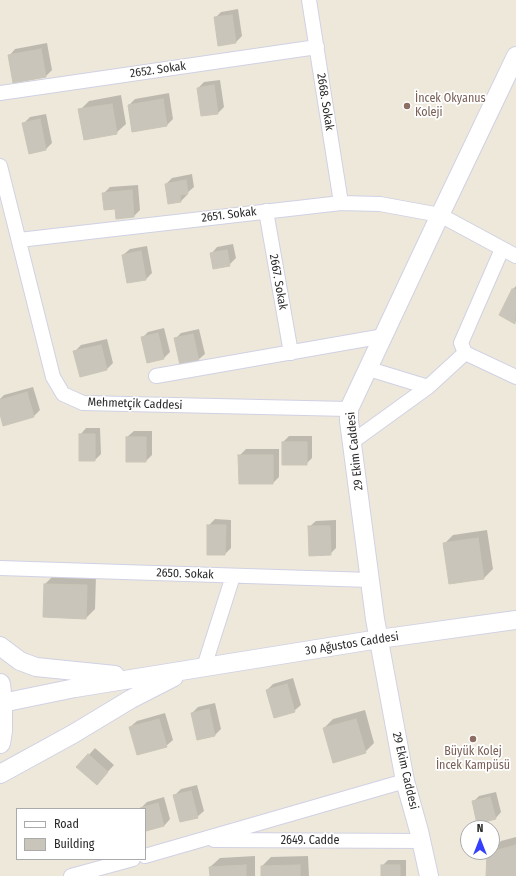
<!DOCTYPE html>
<html>
<head>
<meta charset="utf-8">
<style>
  body { margin:0 }
  #map { position:relative; width:516px; height:876px; overflow:hidden; background:#eee8db; font-family:"Fira Sans Condensed",sans-serif }
  canvas { display:block }
  .legend { position:absolute; left:16px; top:808px; width:130px; height:52px; box-sizing:border-box; background:#fff; border:1px solid #aaa; margin:0; padding:5px 7px; list-style:none; font-size:12px; color:#2a2a2a }
  .legend li { display:flex; align-items:center; gap:8px; height:20px }
  .legend b { width:20px; border:1px solid #aaa }
  .north { position:absolute; left:460px; top:820px; width:40px; height:40px; box-sizing:border-box; background:#fff; border:1px solid #aaa; border-radius:50%; rotate:0deg; font-size:11px; font-weight:700; line-height:16px; text-align:center; color:#2a2a2a }
  .north::after { content:''; display:block; margin:auto; width:14px; height:18px; background:#373fff; clip-path:polygon(50% 0,100% 100%,50% 72%,0 100%) }
</style>
</head>
<body>
<div id="map">
<canvas width="516" height="876"></canvas>
<ul class="legend">
<li><b style="height:5px;background:#fff"></b>Road</li>
<li><b style="height:11px;background:#c9c5bb"></b>Building</li>
</ul>
<div class="north">N</div>
</div>
<script>
const g = document.querySelector('canvas').getContext('2d');
g.lineJoin = 'round';
function paint(path, color) { g.fillStyle = color; g.fill(path, 'evenodd'); }
const toPath = rows => new Path2D(rows.map(r => 'M' + r).join(''));
function trace(path, color, width, dash) { g.strokeStyle = color; g.lineWidth = width; g.lineCap = dash ? 'butt' : 'round'; g.setLineDash(dash || []); g.stroke(path); }
function drawText(font, color, halo, rows, align = 'center') {
  g.font = font + ' "Fira Sans Condensed",sans-serif'; g.lineWidth = 3.5; g.setLineDash([]); g.textBaseline = 'middle'; g.strokeStyle = halo; g.fillStyle = color; for (const [text, x, y, turn = 0] of rows) {
    g.save(); g.translate(x, y); g.rotate((+turn || 0) * Math.PI / 180); g.textAlign = isNaN(turn) ? turn : align; if (halo) g.strokeText(text, 0, 0); g.fillText(text, 0, 0); g.restore();
  }
}
paint(toPath([
  [238,9,242,36,236,42,215,18,221,12],
  [47,43,52,70,46,76,9,56,15,49],
  [220,80,224,107,218,113,198,88,204,82],
  [169,93,173,119,167,125,129,105,135,99],
  [121,95,126,124,116,133,80,110,89,101],
  [46,114,52,143,46,149,29,152,23,124,30,117],
  [192,174,194,187,187,193,187,195,181,201,169,203,166,184,172,178],
  [138,185,140,210,134,216,116,208,103,194,110,187],
  [233,244,236,258,229,265,211,254,217,247],
  [147,246,152,273,146,279,123,255,130,249],
  [516,286,516,321,515,322,500,315,513,289],
  [164,328,170,352,164,358,142,338,148,332],
  [199,329,205,354,198,360,175,339,181,333],
  [107,339,113,363,107,369,75,351,81,345],
  [33,387,40,410,33,417,0,410,0,399,4,395],
  [86,428,100,428,101,454,95,460,80,435],
  [134,431,152,431,152,455,146,461,127,437],
  [289,436,312,436,312,458,306,464,283,442],
  [246,449,279,449,279,477,273,483,239,456],
  [215,519,231,520,231,548,225,554,208,526],
  [336,520,336,548,330,554,309,527,316,521],
  [487,530,493,569,484,578,444,544,453,535],
  [54,575,96,576,95,609,86,618,44,616,45,584],
  [293,678,301,705,294,711,267,690,273,684],
  [215,703,221,729,214,736,192,713,198,707],
  [365,710,374,743,365,752,324,728,333,719],
  [165,713,173,740,166,746,130,727,137,721],
  [95,748,114,765,103,777,78,767],
  [197,785,204,811,197,817,174,796,181,789],
  [496,792,501,812,495,819,473,802,479,796],
  [164,797,170,819,164,826,147,830,145,824,145,809,141,808,147,802],
  [516,837,516,876,487,876,488,853,492,852,492,850,501,841],
  [255,856,255,876,211,876,210,867,220,858],
  [308,856,309,876,262,876,262,866,271,857],
  [388,860,406,860,406,876,382,876,382,866]
]), '#0003');
const building = toPath([
  [232,15,236,43,218,46,214,17,232,15],
  [41,49,46,77,13,83,8,55,41,49],
  [214,85,218,114,201,116,197,88,214,85],
  [163,99,167,126,132,132,128,105,163,99],
  [112,104,117,134,84,140,78,109,112,104],
  [40,119,46,150,29,154,22,123,40,119],
  [186,180,188,194,180,195,181,202,168,204,165,184,186,180],
  [132,190,134,217,116,219,115,209,104,210,102,193,132,190],
  [227,250,230,266,213,269,210,253,227,250],
  [141,251,146,280,127,283,122,255,141,251],
  [512,289,516,290,515,324,499,315,512,289],
  [158,333,164,359,147,363,141,337,158,333],
  [193,334,199,361,180,365,174,338,193,334],
  [101,345,107,370,80,377,73,351,101,345],
  [27,392,34,417,3,426,0,414,0,400,27,392],
  [79,434,95,434,95,461,79,461,79,434],
  [126,437,146,437,146,462,126,462,126,437],
  [282,442,307,442,307,465,282,465,282,442],
  [238,455,273,455,273,484,239,484,238,455],
  [207,525,226,525,225,555,207,555,207,525],
  [308,526,330,526,331,555,309,556,308,526],
  [478,538,484,579,449,584,443,543,478,538],
  [44,584,87,585,86,619,43,617,44,584],
  [287,684,295,712,274,718,266,690,287,684],
  [209,709,215,736,197,740,191,713,209,709],
  [159,719,167,747,137,755,129,727,159,719],
  [356,719,366,753,333,763,323,728,356,719],
  [88,754,108,772,97,785,76,767,88,754],
  [191,791,198,818,180,822,173,795,191,791],
  [490,797,496,819,477,824,472,801,490,797],
  [158,803,164,826,146,831,145,809,140,809,140,808,158,803],
  [516,845,516,876,486,876,487,853,516,845],
  [246,865,246,876,210,876,209,867,246,865],
  [300,865,300,876,261,876,261,866,300,865],
  [381,865,400,865,400,876,381,876,381,865]
]);
paint(building, '#c9c5bb');
trace(building, '#c9c5b5', 1);
const minor = toPath([
  [309,0,341,203],
  [0,93,317,47],
  [0,166,53,377,63,394,83,403,349,409],
  [266,211,291,353],
  [19,240,341,203,380,204,440,215,516,256],
  [465,353,461,343,502,249],
  [465,353,516,377],
  [369,369,428,387],
  [156,376,384,336],
  [352,442,428,387,465,353],
  [0,568,370,580],
  [204,667,233,576],
  [214,840,422,841],
  [145,856,405,781],
  [71,876,133,859]
]);
const tertiary = toPath([
  [0,646,20,661,36,667,115,675],
  [2,703,75,688,379,639,516,620],
  [0,774,73,734,131,699,174,677],
  [429,876,419,831,405,781,375,619,349,421,349,409,440,215,516,56]
]);
const secondary = toPath([
  [0,684,2,703,2,731,0,743]
]);
trace(minor, '#d0d1e4', 16);
trace(tertiary, '#d0d1e4', 20);
trace(secondary, '#d0d1e4', 22);
trace(minor, '#fff', 14);
trace(tertiary, '#fff', 18);
trace(secondary, '#fff', 20);
for (const [x, y, r, color] of [
  [407,106,4,"#8d6e63"],
  [473,739,4,"#8d6e63"]
]) { const dot = new Path2D(); dot.arc(x, y, r, 0, 2 * Math.PI); g.fillStyle = color; g.fill(dot); trace(dot, '#fff', 1.5); }
drawText('12px', '#2a2a2a', '#fff', [
  ["2652. Sokak",158,70,-8],
  ["2668. Sokak",325,102,81],
  ["2651. Sokak",229,215,-7],
  ["2667. Sokak",278,282,80],
  ["Mehmetçik Caddesi",135,404,2],
  ["29 Ekim Caddesi",355,451,-96],
  ["2650. Sokak",185,574,2],
  ["30 Ağustos Caddesi",352,644,-9],
  ["29 Ekim Caddesi",405,771,77],
  ["2649. Cadde",310,841]
]);
drawText('12px', '#785e54', '#fff', [
  ["İncek Okyanus",415,99],
  ["Koleji",415,113],
  ["Büyük Kolej",473,752,"center"],
  ["İncek Kampüsü",473,766,"center"]
], 'left');
</script>
</body>
</html>
